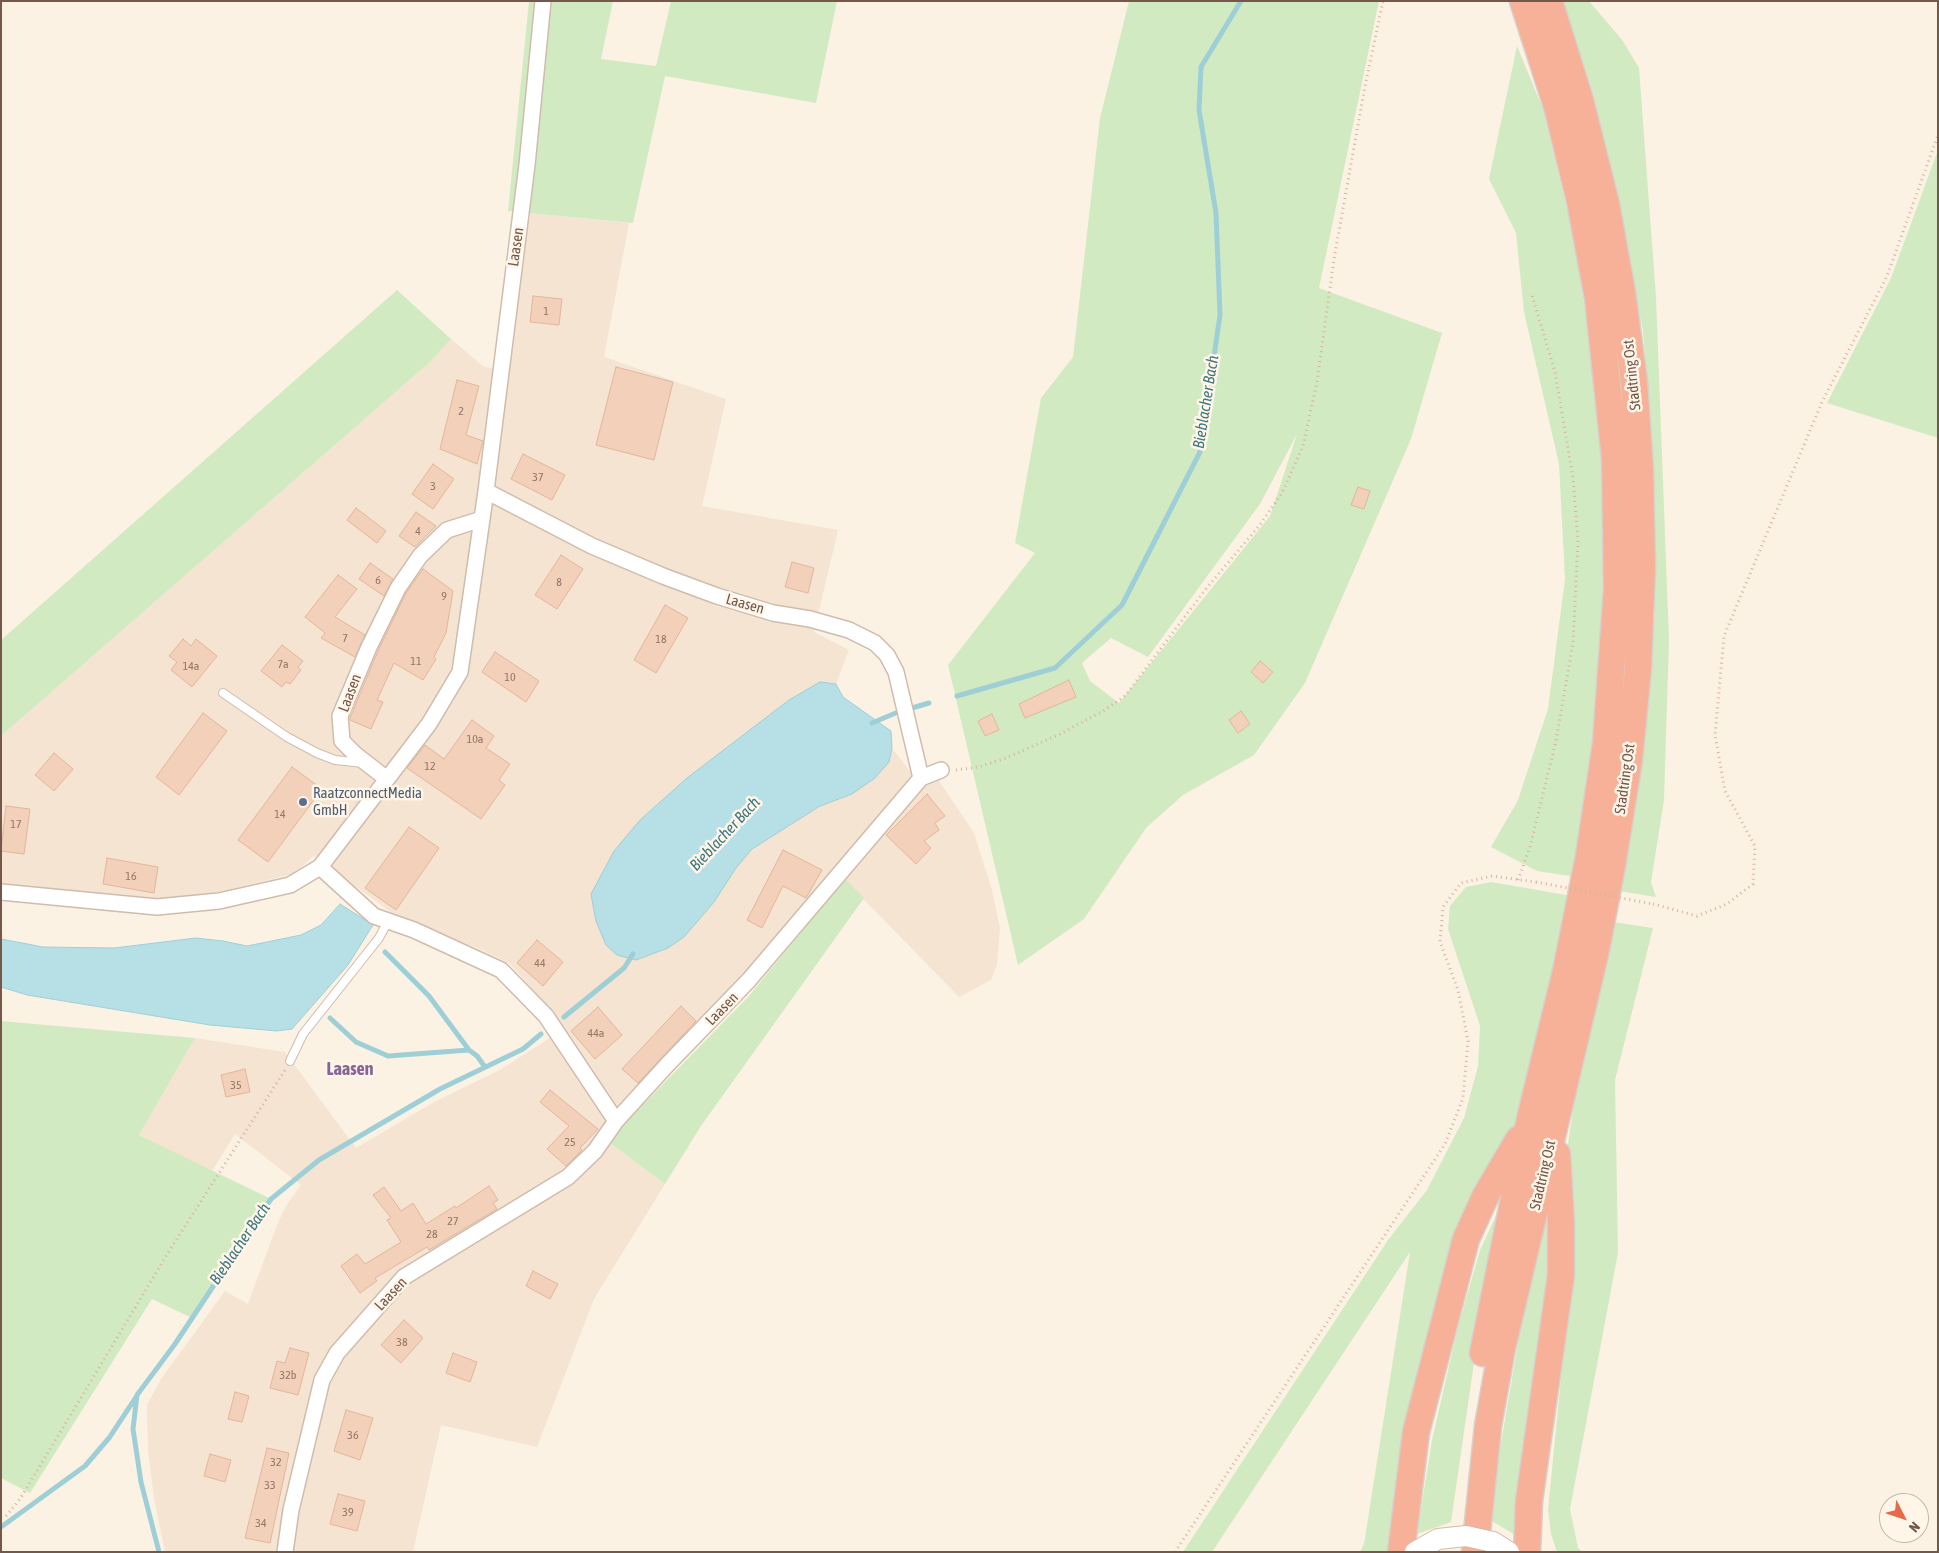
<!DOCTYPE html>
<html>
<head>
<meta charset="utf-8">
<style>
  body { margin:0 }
  #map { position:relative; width:1939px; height:1553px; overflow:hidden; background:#fcf2e3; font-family:"Asap Condensed",sans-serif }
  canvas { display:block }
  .frame { position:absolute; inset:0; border:2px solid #745849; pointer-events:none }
  .north { position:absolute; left:1879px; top:1493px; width:50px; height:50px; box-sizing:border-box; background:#fff6e9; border:1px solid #c7b7a9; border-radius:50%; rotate:131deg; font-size:14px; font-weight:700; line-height:20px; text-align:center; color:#745849 }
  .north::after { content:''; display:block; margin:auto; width:18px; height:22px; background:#e66948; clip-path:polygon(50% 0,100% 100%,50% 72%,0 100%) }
</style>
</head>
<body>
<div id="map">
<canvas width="1939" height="1553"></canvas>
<div class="frame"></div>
<div class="north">N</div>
</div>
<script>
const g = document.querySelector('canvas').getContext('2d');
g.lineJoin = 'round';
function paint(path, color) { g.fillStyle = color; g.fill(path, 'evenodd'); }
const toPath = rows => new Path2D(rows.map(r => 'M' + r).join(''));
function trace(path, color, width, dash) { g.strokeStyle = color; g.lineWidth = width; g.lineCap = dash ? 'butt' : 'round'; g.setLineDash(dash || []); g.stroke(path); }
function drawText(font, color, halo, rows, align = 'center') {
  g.font = font + ' "Asap Condensed",sans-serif'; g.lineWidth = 5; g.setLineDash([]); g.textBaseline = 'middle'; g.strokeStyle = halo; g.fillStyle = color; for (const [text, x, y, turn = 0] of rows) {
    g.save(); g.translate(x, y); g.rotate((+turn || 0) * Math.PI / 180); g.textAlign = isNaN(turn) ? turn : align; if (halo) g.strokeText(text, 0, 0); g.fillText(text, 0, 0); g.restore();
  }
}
paint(toPath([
  [530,213,629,223,604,357,726,399,702,506,838,530,814,632,849,650,836,684,843,697,891,731,892,748,923,788,937,778,974,833,992,890,1000,928,997,965,991,980,959,997,835,870,753,969,599,1135,665,1184,594,1299,537,1447,441,1425,413,1552,165,1552,154,1498,148,1450,147,1405,161,1379,225,1291,248,1304,277,1225,286,1206,301,1185,235,1134,212,1171,139,1135,195,1038,285,1052,356,1148,436,1101,500,1070,564,1029,549,1008,509,963,475,947,396,916,314,856,293,874,201,896,152,900,1,883,1,736,430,362,451,339,484,367,509,370]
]), '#f4e4d1');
paint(toPath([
  [529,1,613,1,601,59,656,66,671,1,837,1,816,103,665,76,633,223,508,211],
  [1129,1,1379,1,1319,288,1442,333,1411,439,1305,683,1254,755,1183,795,1146,828,1084,919,1018,965,948,665,1035,553,1015,543,1041,398,1073,357,1100,118],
  [1297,434,1270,516,1119,703,1090,681,1082,663,1111,638,1148,657,1260,504],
  [1563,1,1589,1,1623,41,1639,68,1656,297,1669,640,1664,800,1651,882,1656,897,1619,891,1636,805,1648,709,1655,610,1654,475,1643,331,1594,96],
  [1517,46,1543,109,1573,235,1597,384,1606,476,1602,710,1577,877,1537,871,1491,847,1518,800,1548,709,1565,579,1559,464,1524,312,1516,233,1489,179],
  [1938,150,1938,438,1827,403,1891,278],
  [397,290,451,339,430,362,1,736,1,640],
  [845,879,864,898,701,1126,665,1184,610,1143,628,1120,748,997],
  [1491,882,1572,896,1516,1125,1486,1177,1388,1552,1360,1552,1364,1544,1410,1252,1212,1552,1183,1552,1388,1240,1427,1190,1464,1118,1478,1066,1480,1026,1448,929,1450,906,1466,887],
  [1613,922,1653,928,1615,1080,1618,1253,1570,1509,1578,1548,1583,1552,1557,1552,1551,1534,1548,1510,1565,1337,1571,1239,1568,1144,1577,1080],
  [1,1021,195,1038,139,1135,271,1199,194,1319,152,1299,30,1493,1,1478],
  [1510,1186,1476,1349,1451,1522,1417,1534,1432,1440,1458,1327,1480,1250],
  [1549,1191,1556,1256,1522,1539,1490,1520,1500,1449,1529,1278]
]), '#d2eac1');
const water = toPath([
  [820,682,836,684,843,697,891,731,892,748,889,762,875,778,852,794,820,806,752,849,736,868,714,902,684,937,668,948,636,960,617,955,606,945,596,921,591,894,614,851,640,820,687,778,789,700,820,682],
  [340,904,373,925,348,965,292,1029,277,1031,210,1025,27,995,1,987,1,939,43,947,114,948,196,938,223,941,247,946,301,935,321,925,340,904]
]);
paint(water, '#b7dfe6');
trace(water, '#9ecfd7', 1);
trace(toPath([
  [957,696,1055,668,1122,605,1200,452,1220,315,1216,213,1199,110,1201,67,1241,1],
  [912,708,929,703],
  [872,723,898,712],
  [385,952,429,996,469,1050],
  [564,1017,624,968,633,954],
  [330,1018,356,1042,388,1056,469,1050,477,1056,485,1067],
  [1,1527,85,1466,109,1438,136,1397],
  [159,1552,141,1482,133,1429,137,1395,175,1344,271,1199,319,1160,440,1089,523,1049,541,1034]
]), '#9ecfd7', 5);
const building = toPath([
  [533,296,562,299,559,325,530,322,533,296],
  [616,367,673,382,654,460,596,445,616,367],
  [457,380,479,386,466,435,483,441,477,464,440,449,457,380],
  [523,454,565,475,552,500,511,479,523,454],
  [433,464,454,479,433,509,412,494,433,464],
  [1358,487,1370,491,1364,509,1351,505,1358,487],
  [356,508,386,531,377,543,347,520,356,508],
  [416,512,436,526,415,547,399,536,416,512],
  [561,555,583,569,557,609,535,595,561,555],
  [792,562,814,568,808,593,785,587,792,562],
  [370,563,393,579,384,596,359,579,370,563],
  [423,569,453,591,446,633,434,657,436,659,423,680,394,663,377,700,383,702,371,729,350,720,350,718,378,651,406,593,423,569],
  [338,575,357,589,335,617,365,635,355,657,321,638,325,633,305,617,338,575],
  [665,605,688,618,656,673,634,660,665,605],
  [183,639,191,646,196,639,217,656,192,687,171,670,177,662,169,656,183,639],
  [282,645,303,661,298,667,301,670,290,684,286,682,282,687,261,671,282,645],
  [495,652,539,681,526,702,482,672,495,652],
  [1260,661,1273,672,1263,683,1251,672,1260,661],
  [1069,680,1076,697,1025,718,1019,704,1069,680],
  [1241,711,1250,724,1238,733,1229,720,1241,711],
  [203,713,227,731,179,795,156,777,203,713],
  [992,714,999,730,985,736,978,721,992,714],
  [472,720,494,736,486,748,510,764,499,780,505,785,481,819,407,768,425,745,444,759,472,720],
  [54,753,73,769,54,791,35,775,54,753],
  [292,767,322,789,268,862,238,840,292,767],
  [927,794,945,816,935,823,939,830,924,841,931,848,916,864,886,835,927,794],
  [6,806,30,809,24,854,1,851,6,806],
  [409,827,439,848,396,910,365,888,409,827],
  [783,850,822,870,806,898,783,886,762,928,747,920,783,850],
  [107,858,158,867,154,893,103,884,107,858],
  [537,940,563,962,543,986,517,963,537,940],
  [681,1006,696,1021,638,1083,622,1069,681,1006],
  [598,1007,622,1035,595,1059,571,1031,598,1007],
  [245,1069,250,1092,226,1097,221,1075,245,1069],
  [550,1090,598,1129,580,1148,582,1150,566,1166,547,1149,569,1126,540,1102,550,1090],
  [489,1186,498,1200,493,1203,497,1209,429,1250,427,1247,375,1278,377,1281,360,1293,341,1266,357,1254,365,1264,401,1242,387,1220,391,1218,373,1195,384,1187,401,1211,413,1203,426,1224,455,1206,456,1208,489,1186],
  [533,1271,558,1284,550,1299,526,1286,533,1271],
  [404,1320,423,1338,401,1363,381,1345,404,1320],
  [290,1348,309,1353,298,1395,270,1388,277,1361,285,1363,290,1348],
  [453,1353,477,1362,470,1382,446,1373,453,1353],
  [235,1392,249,1396,242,1422,228,1419,235,1392],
  [346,1410,373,1418,360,1460,334,1451,346,1410],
  [267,1448,289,1453,270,1543,245,1538,267,1448],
  [210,1454,231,1460,225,1482,204,1476,210,1454],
  [338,1494,365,1501,357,1531,330,1524,338,1494]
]);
paint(building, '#f2d0ba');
trace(building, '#e4b69b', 1);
const lane = toPath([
  [223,693,287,737,317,753,335,760,364,763],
  [290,1061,303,1034,379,938,388,921]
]);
const street = toPath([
  [543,1,527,165,486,491,460,672,429,724,320,867,374,916,414,930,501,970,546,1016,616,1121],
  [486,491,592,546,663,576,717,596,773,613,810,619,849,630,875,643,887,655,896,672,921,778],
  [387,779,356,755,342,741,340,716,369,647,398,588,420,556,447,530,482,519],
  [1,892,157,907,219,901,290,885,320,867],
  [285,1552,291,1510,322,1380,337,1353,404,1277,568,1177,595,1151,616,1121,667,1065,749,980,921,778,941,770]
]);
const highway = toPath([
  [1483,1353,1530,1119,1566,971,1589,856,1606,743,1617,589,1615,459,1598,298,1580,201,1557,106,1523,1],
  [1401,1552,1416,1432,1466,1239,1486,1195,1519,1139],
  [1475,1552,1488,1426,1502,1348,1596,950,1613,860,1629,760,1638,669,1642,567,1640,470,1634,382,1622,292,1606,204,1580,100,1549,1],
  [1527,1552,1529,1501,1561,1275,1561,1222,1557,1154]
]);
trace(lane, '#cfbcad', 10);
trace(street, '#cfbcad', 18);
trace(highway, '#d8d0cc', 29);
trace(toPath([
  [956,770,978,767,1006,758,1060,734,1103,711,1125,696,1205,590,1259,526,1282,493,1303,446,1317,382,1334,259,1365,86,1383,1],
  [1518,880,1530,847,1556,741,1573,643,1578,540,1573,478,1555,372,1532,295],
  [1653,904,1697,916,1727,904,1753,884,1755,846,1725,791,1715,735,1724,636,1822,402,1887,276,1938,135],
  [6,1516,20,1499,171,1248,285,1070],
  [1175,1552,1445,1144,1463,1098,1468,1041,1458,990,1440,942,1443,907,1461,883,1492,876,1536,882]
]), '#d6b39e', 3, [1, 4]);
trace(lane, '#fff', 8);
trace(street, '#fff', 15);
trace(highway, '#f7b199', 26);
const secondaryBridge = toPath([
  [1415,1552,1438,1539,1466,1536,1493,1542,1509,1552]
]);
trace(secondaryBridge, '#d2bbaa', 22, []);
trace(toPath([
  [1536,882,1653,904]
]), '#d6b39e', 3, [1, 4]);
trace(secondaryBridge, '#fff', 20);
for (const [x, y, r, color] of [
  [303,802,5,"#5c6f8a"]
]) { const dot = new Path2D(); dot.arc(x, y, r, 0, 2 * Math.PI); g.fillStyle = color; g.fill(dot); trace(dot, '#fff6e9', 2); }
drawText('12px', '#947665', null, [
  ["1",546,311],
  ["2",461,411],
  ["37",538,477],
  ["3",433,486],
  ["4",418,531],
  ["6",378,580],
  ["8",559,582],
  ["9",444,596],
  ["7",345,638],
  ["18",661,639],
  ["11",416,661],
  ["7a",283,664],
  ["14a",191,666],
  ["10",510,677],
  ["10a",475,739],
  ["12",430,766],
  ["14",280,814],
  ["17",16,824],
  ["16",131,876],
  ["44",540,963],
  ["44a",596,1033],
  ["35",236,1085],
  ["25",570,1142],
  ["27",453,1221],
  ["28",432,1234],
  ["38",402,1342],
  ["32b",288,1375],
  ["36",353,1435],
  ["32",276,1462],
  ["33",270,1485],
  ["39",348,1512],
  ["34",261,1523]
]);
drawText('15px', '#745849', '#fff6e9', [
  ["Laasen",516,247,-82],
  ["Stadtring Ost",1632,375,-96],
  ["Laasen",745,604,16],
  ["Laasen",350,693,-69],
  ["Stadtring Ost",1625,779,-82],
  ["Laasen",722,1009,-46],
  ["Stadtring Ost",1543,1175,-77],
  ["Laasen",391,1294,-47]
]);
drawText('15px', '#4e5e75', '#fff6e9', [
  ["RaatzconnectMedia",313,793],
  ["GmbH",313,810]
], 'left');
drawText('italic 16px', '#3f7781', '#fff6e9', [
  ["Bieblacher Bach",1206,402,-81],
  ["Bieblacher Bach",725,834,-47],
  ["Bieblacher Bach",240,1244,-56]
]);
drawText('bold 18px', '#866498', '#fff6e9', [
  ["Laasen",350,1069]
]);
</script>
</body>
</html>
